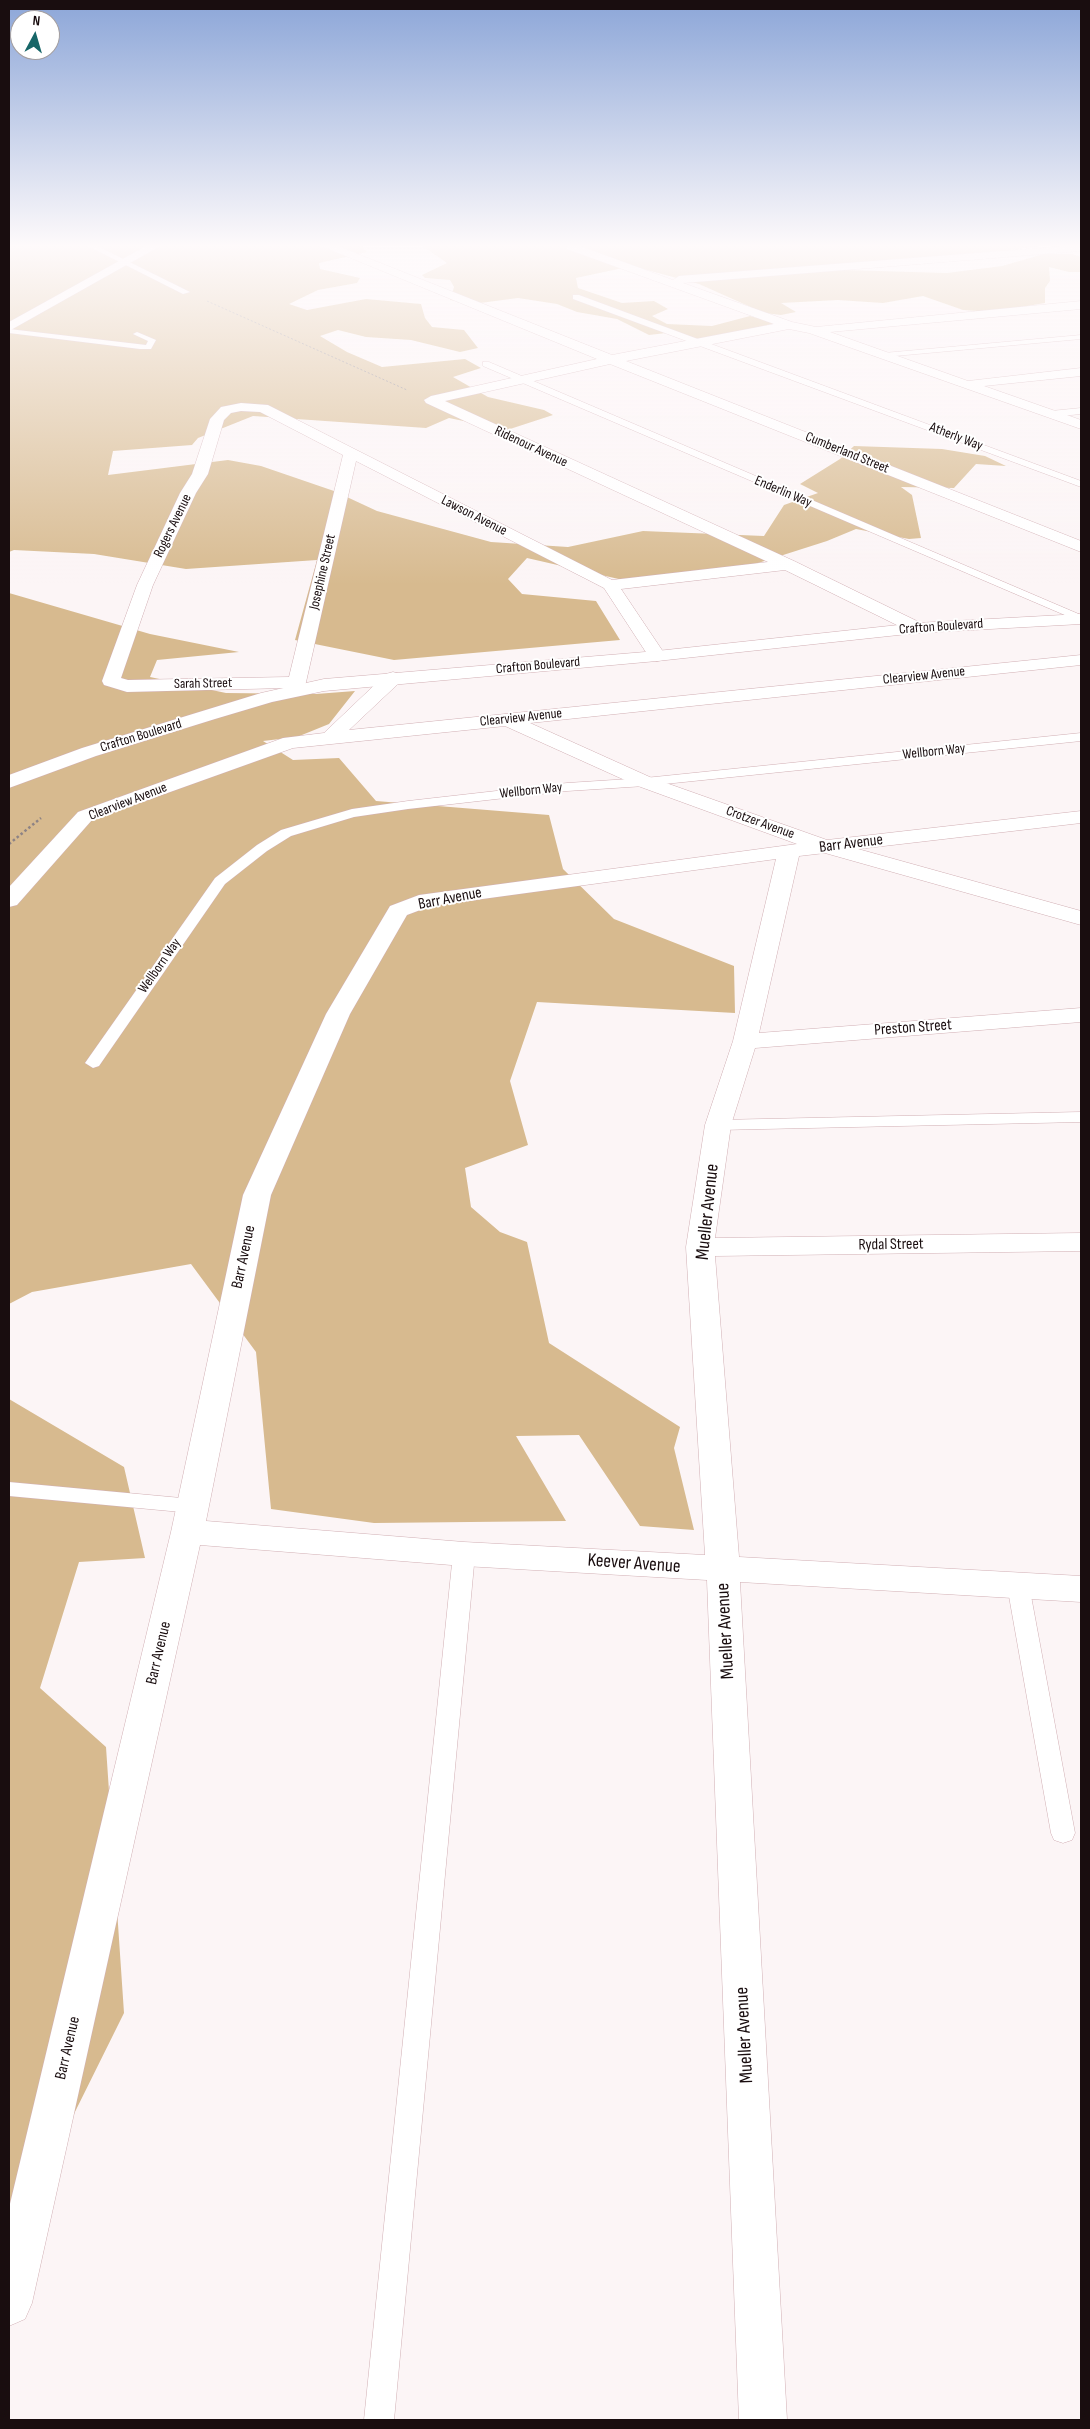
<!DOCTYPE html>
<html>
<head>
<meta charset="utf-8">
<style>
  body { margin:0 }
  #map { position:relative; width:1090px; height:2429px; overflow:hidden; background:#fcf5f6; font-family:"Sofia Sans Condensed",sans-serif }
  canvas { display:block }
  .frame { position:absolute; inset:0; border:10px solid #190d0f; pointer-events:none }
  .north { position:absolute; left:10px; top:10px; width:50px; height:50px; box-sizing:border-box; background:#fff; border:1px solid #a39e9f; border-radius:50%; rotate:6deg; font-size:14px; font-weight:700; line-height:20px; text-align:center; color:#190d0f }
  .north::after { content:''; display:block; margin:auto; width:18px; height:22px; background:#176668; clip-path:polygon(50% 0,100% 100%,50% 72%,0 100%) }
</style>
</head>
<body>
<div id="map">
<canvas width="1090" height="2429"></canvas>
<div class="frame"></div>
<div class="north">N</div>
</div>
<script>
const g = document.querySelector('canvas').getContext('2d');
g.lineJoin = 'round';
function paint(path, color) { g.fillStyle = color; g.fill(path, 'evenodd'); }
const toPath = rows => new Path2D(rows.map(r => 'M' + r).join(''));
function trace(path, color, width, dash) { g.strokeStyle = color; g.lineWidth = width; g.lineCap = dash ? 'butt' : 'round'; g.setLineDash(dash || []); g.stroke(path); }
function drawText(font, color, halo, rows, align = 'center') {
  g.font = font + ' "Sofia Sans Condensed",sans-serif'; g.lineWidth = 4; g.setLineDash([]); g.textBaseline = 'middle'; g.strokeStyle = halo; g.fillStyle = color; for (const [text, x, y, turn = 0] of rows) {
    g.save(); g.translate(x, y); g.rotate((+turn || 0) * Math.PI / 180); g.textAlign = isNaN(turn) ? turn : align; if (halo) g.strokeText(text, 0, 0); g.fillText(text, 0, 0); g.restore();
  }
}
paint(toPath([
  [9,245,361,245,367,252,319,263,320,269,360,278,357,283,318,290,289,304,307,310,366,299,421,304,425,318,432,327,464,330,478,348,460,352,411,340,366,337,338,330,320,336,347,352,382,367,465,359,481,368,453,377,488,397,544,410,553,415,507,430,449,418,426,428,253,416,198,438,192,445,113,451,108,475,228,460,261,466,334,491,377,511,491,542,568,547,643,531,764,536,784,505,818,493,800,484,840,459,854,446,942,449,985,456,1006,466,976,464,954,488,901,487,912,495,921,538,909,539,856,529,827,541,755,564,623,580,527,558,508,579,522,594,596,601,620,640,394,660,295,640,317,560,186,569,94,554,14,550,9,552],
  [421,245,1046,245,923,262,897,259,843,270,947,273,1002,266,1044,254,1072,254,1081,257,1081,272,1069,272,1049,267,1050,281,1045,288,1045,303,992,312,963,310,923,296,883,303,838,300,781,303,796,312,781,315,764,313,699,284,632,266,576,278,578,288,622,303,654,301,668,309,652,316,667,324,712,326,750,316,776,323,699,341,675,332,649,335,617,319,577,312,557,304,518,298,480,303,450,300,454,287,450,280,425,278,422,275,447,263],
  [9,593,150,634,239,652,157,660,150,677,226,693,316,694,355,691,329,724,297,737,263,741,293,760,339,758,376,801,549,815,563,869,614,919,734,966,735,1013,537,1002,510,1081,528,1145,465,1168,471,1207,500,1232,527,1242,549,1343,680,1427,674,1448,694,1530,640,1526,579,1435,516,1436,566,1521,374,1523,271,1509,256,1352,191,1264,32,1292,9,1304],
  [9,1399,124,1467,145,1558,79,1562,40,1688,106,1747,124,2013,9,2245]
]), '#d7ba8f');
const service = toPath([
  [86,245,95,245,190,292,183,294,86,245],
  [573,295,579,295,1081,481,1081,487,573,299,573,295],
  [9,329,146,345,148,341,133,334,137,332,156,340,151,349,140,349,9,333,9,329],
  [1081,335,1081,339,884,357,880,355,884,353,1081,335],
  [483,362,489,362,1081,615,1081,622,483,366,483,362],
  [1081,408,1081,414,1051,417,1047,414,1051,411,1081,408],
  [1081,733,1081,741,645,786,567,791,408,809,354,817,291,836,267,851,225,884,99,1066,93,1068,85,1063,215,878,257,845,281,830,352,809,408,801,567,783,645,778,1081,733],
  [1081,1112,1081,1122,718,1130,712,1129,710,1125,712,1121,718,1120,1081,1112],
  [9,1482,192,1499,199,1501,202,1506,199,1511,192,1513,9,1496,9,1482],
  [464,1546,471,1548,475,1554,394,2420,364,2420,453,1554,457,1548,464,1546],
  [1018,1577,1026,1579,1029,1585,1075,1833,1072,1840,1063,1843,1054,1840,1051,1833,1007,1585,1010,1579,1018,1577]
]);
const minor = toPath([
  [319,245,335,245,612,355,774,324,567,249,567,245,577,245,673,280,679,276,1081,245,1081,251,683,283,792,322,816,327,1081,301,1081,309,830,332,968,381,1081,368,1081,376,984,386,1081,420,1081,429,809,333,789,329,626,361,1081,541,1081,552,610,364,445,401,794,561,923,624,926,628,923,632,911,632,785,570,621,589,666,656,663,660,657,661,651,660,604,588,356,461,304,691,302,695,288,695,286,688,127,692,104,685,102,681,137,585,180,493,192,474,210,419,221,407,241,403,268,405,612,580,768,562,426,403,424,400,431,396,597,359,319,245],
  [241,411,260,412,343,455,289,677,128,680,121,678,153,585,196,493,208,474,224,420,231,413,241,411],
  [1081,655,1081,665,530,723,652,778,827,840,1081,811,1081,823,858,849,1081,911,1081,925,825,853,799,856,759,1033,1081,1008,1081,1022,755,1048,731,1125,715,1238,1081,1233,1081,1251,715,1256,739,1557,1081,1576,1081,1602,740,1582,787,2420,739,2420,707,1580,464,1566,200,1545,32,2303,25,2319,9,2326,9,2208,171,1532,243,1195,326,1014,390,906,419,895,797,844,638,786,505,726,293,748,92,820,17,905,9,907,9,887,78,812,283,738,324,733,386,674,393,672,400,674,402,678,400,682,349,730,1081,655],
  [776,859,733,1041,705,1125,686,1247,705,1555,464,1542,206,1521,271,1195,350,1014,407,915,431,906,776,859]
]);
const tertiary = toPath([
  [148,245,162,245,9,331,9,322,148,245]
]);
const secondary = toPath([
  [1081,614,1081,624,917,633,657,661,324,691,272,702,215,719,96,756,9,788,9,775,82,748,261,693,324,679,657,651,917,623,1081,614]
]);
trace(service, '#d1afb4', 1);
trace(minor, '#d1afb4', 1);
trace(tertiary, '#d1afb4', 1);
trace(secondary, '#d1afb4', 1);
trace(toPath([
  [207,301,407,390]
]), '#8d8385', 1, [2, 2]);
trace(toPath([
  [9,844,41,818]
]), '#8d8385', 2.5, [2.5, 2.5]);
paint(service, '#fff');
paint(minor, '#fff');
paint(tertiary, '#fff');
paint(secondary, '#fff');
const sky = g.createLinearGradient(0, 0, 0, 585);
sky.addColorStop(0, '#8ca6d8');
sky.addColorStop(0.42, '#fefafb');
sky.addColorStop(1, '#fefafb00');
g.fillStyle = sky;
g.fillRect(0, 0, 1090, 585);
drawText('14px', '#190d0f', '#fff', [
  ["Atherly Way",956,437,21],
  ["Ridenour Avenue",531,447,25],
  ["Cumberland Street",847,453,22],
  ["Enderlin Way",783,492,23],
  ["Lawson Avenue",474,516,27],
  ["Rogers Avenue",173,526,-64],
  ["Josephine Street",323,572,-77],
  ["Crafton Boulevard",941,627,-4],
  ["Crafton Boulevard",538,666,-5],
  ["Clearview Avenue",924,676,-6],
  ["Sarah Street",203,684,-1],
  ["Clearview Avenue",521,718,-6],
  ["Crafton Boulevard",141,736,-17],
  ["Wellborn Way",934,752,-6],
  ["Wellborn Way",531,791,-6],
  ["Clearview Avenue",128,802,-21],
  ["Crotzer Avenue",760,823,20],
  ["Wellborn Way",160,966,-55]
]);
drawText('16px', '#190d0f', '#fff', [
  ["Barr Avenue",851,844,-7],
  ["Barr Avenue",450,899,-11],
  ["Preston Street",913,1028,-4],
  ["Rydal Street",891,1245,-1],
  ["Barr Avenue",244,1257,-78],
  ["Barr Avenue",159,1653,-77],
  ["Barr Avenue",68,2048,-77]
]);
drawText('19px', '#190d0f', '#fff', [
  ["Mueller Avenue",708,1212,-84],
  ["Keever Avenue",634,1564,4],
  ["Mueller Avenue",726,1631,-93],
  ["Mueller Avenue",745,2035,-93]
]);
</script>
</body>
</html>
